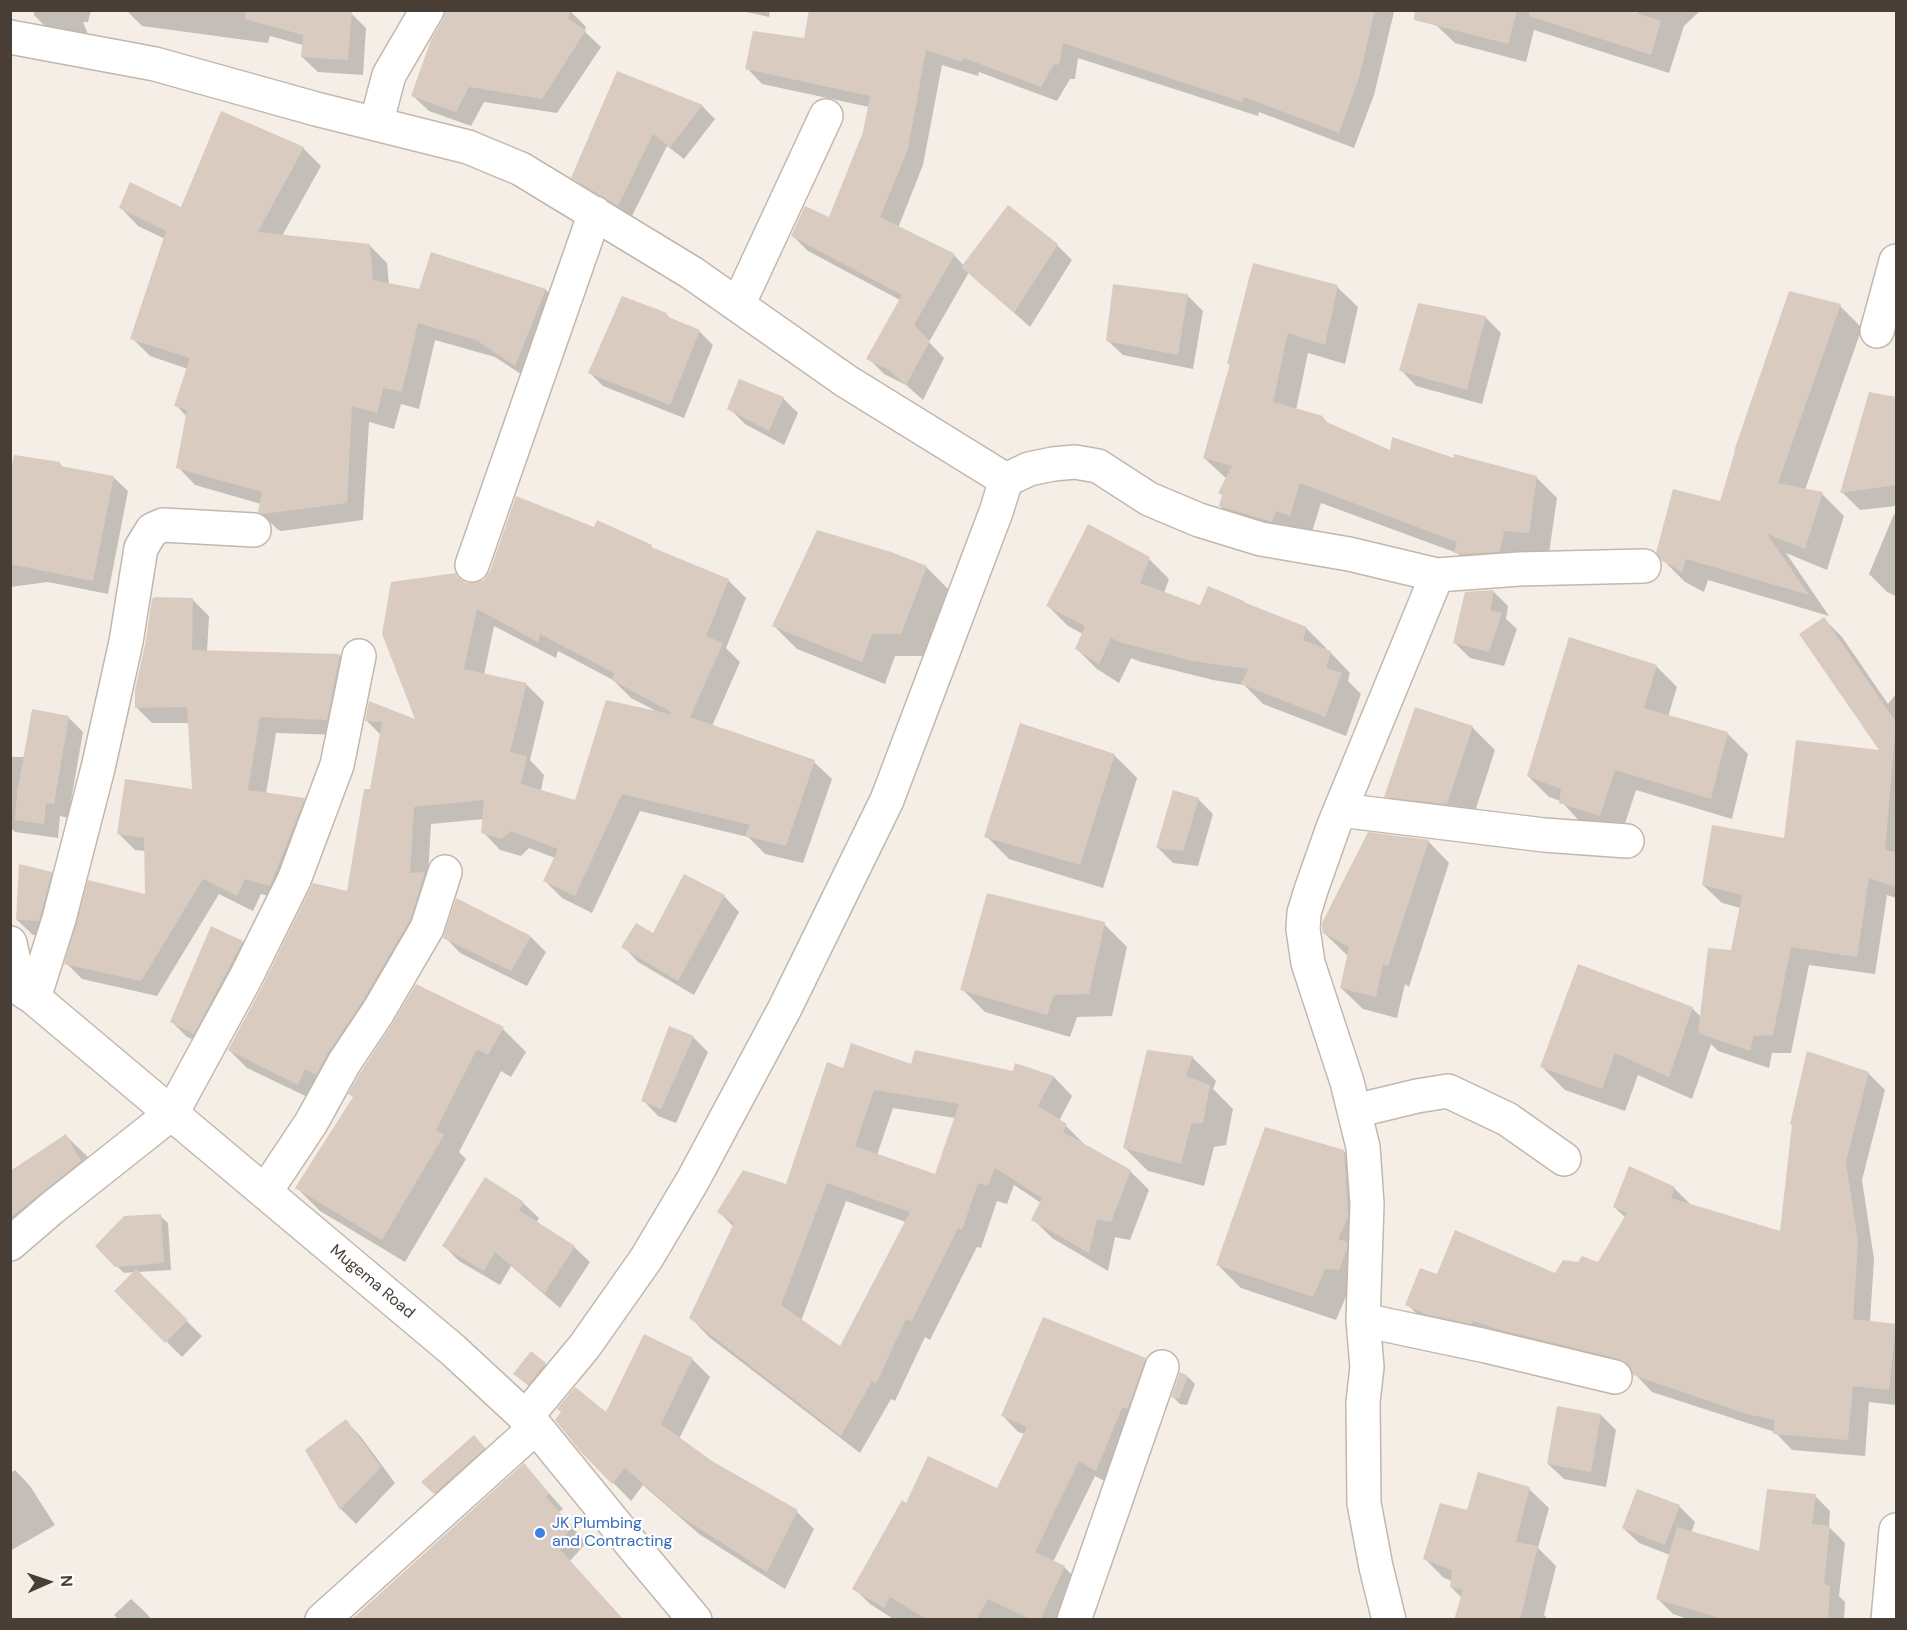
<!DOCTYPE html>
<html>
<head>
<meta charset="utf-8">
<style>
  body { margin:0 }
  #map { position:relative; width:1907px; height:1630px; overflow:hidden; background:#f4eee7; font-family:"DM Sans",sans-serif }
  canvas { display:block }
  .frame { position:absolute; inset:0; border:12px solid #483e36; pointer-events:none }
  .north { position:absolute; left:18px; top:1552px; width:60px; height:60px; -webkit-text-stroke:4px #fff; paint-order:stroke; rotate:87deg; font-size:16px; font-weight:700; line-height:24px; text-align:center; color:#483e36 }
  .north::after { content:''; display:block; margin:auto; width:21px; height:27px; background:#483e36; clip-path:polygon(50% 0,100% 100%,50% 72%,0 100%) }
</style>
</head>
<body>
<div id="map">
<canvas width="1907" height="1630"></canvas>
<div class="frame"></div>
<div class="north">N</div>
</div>
<script>
const g = document.querySelector('canvas').getContext('2d');
g.lineJoin = 'round';
function paint(path, color) { g.fillStyle = color; g.fill(path, 'evenodd'); }
const toPath = rows => new Path2D(rows.map(r => 'M' + r).join(''));
function trace(path, color, width, dash) { g.strokeStyle = color; g.lineWidth = width; g.lineCap = dash ? 'butt' : 'round'; g.setLineDash(dash || []); g.stroke(path); }
function drawText(font, color, halo, rows, align = 'center') {
  g.font = font + ' "DM Sans",sans-serif'; g.lineWidth = 4.5; g.setLineDash([]); g.textBaseline = 'middle'; g.strokeStyle = halo; g.fillStyle = color; for (const [text, x, y, turn = 0] of rows) {
    g.save(); g.translate(x, y); g.rotate((+turn || 0) * Math.PI / 180); g.textAlign = isNaN(turn) ? turn : align; if (halo) g.strokeText(text, 0, 0); g.fillText(text, 0, 0); g.restore();
  }
}
paint(toPath([
  [34,10,91,10,88,22,83,22,94,49,54,35,34,15],
  [126,10,319,10,351,13,366,28,363,75,318,72,302,57,303,45,270,36,268,43,142,26],
  [737,10,770,10,769,17],
  [1314,10,1392,10,1394,12,1374,95,1354,148,1259,112,1258,116,1078,58,1075,79,1070,79,1057,101,979,72,978,76,942,65,923,165,898,228,954,255,964,266,1057,245,1072,260,1030,327,969,272,929,342,944,358,923,400,906,385,884,374,868,358,900,300,808,251,793,236,829,219,864,132,869,107,762,84,747,68,805,39],
  [1439,10,1622,10,1635,14,1639,10,1701,10,1684,26,1669,73,1534,30,1526,62,1455,43,1436,25],
  [570,11,586,27,584,31,601,47,557,113,484,102,471,126,429,111,413,96],
  [702,106,715,119,684,159,667,146,631,218,586,191,573,177],
  [222,113,303,148,321,166,282,236,369,245,387,263,389,285,420,291,432,254,546,290,563,308,533,382,495,357,435,340,419,409,401,404,394,429,369,422,363,520,281,531,277,529,260,512,261,504,195,485,178,467,187,417,176,405,188,369,150,356,132,338,165,239,138,226,121,208,181,209],
  [1337,287,1358,307,1345,364,1308,353,1296,410,1322,417,1331,426,1391,452,1455,460,1537,478,1557,498,1549,553,1524,551,1521,572,1477,573,1457,553,1321,503,1311,535,1241,527,1220,506,1223,496,1220,493,1227,479,1204,458,1231,366,1228,363],
  [1188,296,1203,311,1193,369,1123,355,1107,340],
  [623,298,667,315,671,319,699,331,713,345,684,418,603,386,590,373],
  [1840,306,1862,328,1805,490,1822,494,1844,516,1827,570,1786,553,1829,616,1708,580,1704,592,1685,582,1662,559,1721,503],
  [1485,317,1501,333,1482,404,1416,386,1401,370],
  [1871,394,1896,399,1896,506,1860,510,1842,492],
  [783,398,798,413,784,445,745,424,729,408],
  [60,464,65,469,113,477,128,491,108,594,48,582,10,587,10,487],
  [1894,514,1896,515,1896,596,1887,592,1869,574],
  [595,529,651,546,655,551,728,580,746,598,726,648,740,662,712,726,814,762,832,779,803,863,765,854,748,837,640,811,592,913,562,898,545,881,555,858,529,848,521,856,500,850,483,832,484,819,431,824,428,877,442,891,316,1101,247,1068,229,1050,349,893,371,791,381,735,367,721,418,722,455,575,466,584,476,585],
  [494,626,556,658,558,651,613,680,631,698,658,712,576,802,541,791,544,775,530,760,544,702,527,685,484,675],
  [1149,559,1169,579,1164,593,1201,607,1243,602,1306,628,1326,648,1326,650,1330,652,1350,673,1348,681,1361,694,1346,736,1263,704,1244,685,1213,680,1141,662,1131,658,1119,683,1097,669,1077,649,1083,634,1068,626,1048,606],
  [926,567,949,590,924,656,895,656,885,684,797,649,774,626],
  [1493,591,1508,606,1506,619,1517,629,1504,666,1470,658,1455,643],
  [193,600,209,616,207,652,340,656,355,672,343,735,276,733,266,794,304,799,320,815,286,901,261,894,253,911,219,894,157,996,82,979,66,963,147,895,146,851,135,850,119,834,193,790,190,723,152,723,136,707],
  [1824,619,1842,637,1888,704,1896,694,1896,898,1887,895,1875,974,1809,965,1791,1053,1772,1053,1769,1068,1718,1051,1711,1044,1692,1099,1638,1075,1625,1111,1565,1090,1542,1067,1692,1008,1701,1017,1732,952,1741,908,1722,903,1703,885,1785,840,1882,752],
  [1656,666,1677,687,1668,717,1727,733,1748,754,1732,819,1636,790,1621,836,1582,824,1561,801,1549,797,1528,776],
  [68,717,83,732,68,818,60,816,58,838,15,832,10,827,10,757,25,757],
  [1472,727,1495,750,1470,827,1409,819,1386,796],
  [1114,755,1137,778,1103,888,1009,859,986,836],
  [1198,799,1213,814,1198,866,1173,863,1158,848],
  [1428,841,1449,863,1409,987,1405,984,1397,1018,1363,1009,1341,988,1348,956,1324,933],
  [51,873,66,889,54,936,33,935,17,920],
  [724,896,739,912,694,995,638,962,623,946,654,936],
  [457,900,531,937,546,952,527,986,460,953,445,937],
  [1104,924,1127,947,1112,1016,1077,1017,1070,1037,985,1012,962,989],
  [242,942,256,957,208,1047,187,1037,172,1022],
  [503,1029,526,1052,511,1077,501,1071,459,1152,466,1159,405,1262,320,1211,297,1188],
  [693,1037,708,1052,676,1123,658,1116,643,1100],
  [1148,1051,1193,1058,1216,1081,1213,1089,1233,1109,1226,1145,1214,1147,1204,1186,1148,1171,1125,1148],
  [1016,1065,1054,1077,1072,1096,1059,1121,1066,1126,1085,1145,1130,1171,1149,1190,1130,1240,1115,1237,1108,1271,1052,1238,1033,1219,1041,1203,1014,1185,1007,1204,997,1201,981,1248,977,1247,930,1340,925,1337,895,1401,891,1399,860,1453,709,1337,690,1317,734,1227,719,1212,786,1186,844,1070,913,1066,1014,1073],
  [893,1108,955,1118,936,1176,877,1155],
  [846,1201,906,1222,841,1348,801,1321],
  [1868,1073,1885,1090,1862,1180,1874,1259,1870,1322,1896,1326,1896,1405,1869,1402,1865,1456,1792,1450,1775,1432,1652,1392,1635,1374,1520,1347,1424,1321,1407,1304,1438,1276,1556,1275,1599,1264,1626,1218,1614,1207,1674,1188,1692,1206,1782,1233],
  [66,1136,87,1156,101,1182,10,1253,10,1173],
  [1344,1151,1367,1175,1348,1292,1336,1320,1241,1288,1218,1265],
  [486,1179,523,1203,539,1218,536,1223,574,1247,590,1262,560,1308,511,1266,500,1285,459,1261,444,1246],
  [160,1216,168,1223,171,1270,137,1272,202,1336,182,1357,116,1291,134,1272,124,1273,97,1246],
  [532,1353,552,1371,536,1392,523,1381],
  [692,1359,710,1377,679,1439,711,1463,797,1512,814,1529,785,1589,699,1534,643,1485,631,1501,581,1450],
  [1145,1360,1161,1376,1112,1485,1095,1476,1053,1562,1064,1567,1080,1583,1063,1620,895,1620,870,1604,854,1588,907,1505,997,1490,1025,1434,1018,1432,1003,1416],
  [1188,1377,1195,1384,1187,1405,1180,1404,1173,1397],
  [1601,1415,1616,1430,1606,1487,1564,1479,1548,1464],
  [346,1421,361,1437,395,1483,356,1524,341,1509],
  [481,1444,491,1456,442,1500,423,1482],
  [524,1465,563,1509,559,1512,586,1543,570,1561,353,1620],
  [15,1470,30,1486,55,1525,10,1551,10,1473],
  [1529,1489,1549,1508,1538,1548,1556,1566,1544,1615,1549,1620,1456,1620,1462,1598,1451,1587,1452,1581,1444,1578,1425,1559,1469,1512],
  [1638,1491,1680,1507,1695,1522,1691,1533,1760,1553,1815,1496,1830,1511,1829,1527,1845,1543,1839,1596,1845,1602,1844,1620,1691,1620,1673,1614,1658,1599,1670,1555,1639,1543,1623,1528],
  [131,1599,144,1611,152,1620,119,1620,114,1615]
]), '#0003');
paint(toPath([
  [246,10,352,10,348,60,301,57,303,35,245,19],
  [446,10,571,10,568,19,586,30,542,99,469,87,456,112,411,96,431,40,443,19],
  [809,10,1375,10,1359,78,1339,133,1244,97,1242,102,1063,43,1059,65,1054,64,1041,87,964,58,962,62,926,50,908,149,880,217,955,254,914,325,930,341,906,385,889,370,866,359,902,295,791,236,805,206,829,217,863,132,870,96,745,69,753,31,804,38],
  [1415,10,1517,10,1508,44,1414,20],
  [1530,10,1627,10,1661,21,1651,55,1529,16],
  [617,71,703,105,670,147,653,134,618,206,571,178],
  [221,111,304,147,258,232,370,244,373,280,419,289,431,252,546,289,515,366,476,340,418,323,402,392,383,388,377,413,352,406,347,503,263,514,258,512,262,492,176,468,187,410,174,406,190,358,130,339,166,231,119,208,130,182,181,207],
  [1008,205,1058,244,1014,313,961,267],
  [1253,263,1338,285,1325,345,1288,333,1273,402,1323,416,1322,420,1390,450,1392,437,1454,458,1454,454,1537,476,1529,533,1504,531,1500,552,1462,554,1454,553,1457,542,1300,483,1290,516,1276,511,1272,522,1219,506,1222,495,1218,493,1232,466,1203,458,1230,364,1227,364],
  [1113,284,1188,294,1178,355,1106,341],
  [1789,291,1841,304,1778,483,1823,492,1805,549,1767,534,1809,595,1686,559,1682,572,1661,560,1656,553,1673,489,1720,501,1735,451,1734,451],
  [622,296,667,313,666,316,700,330,670,405,588,373],
  [1418,303,1486,316,1467,390,1399,371],
  [739,379,784,397,769,431,727,409],
  [1869,392,1896,397,1896,485,1840,493],
  [14,455,60,462,60,466,114,476,93,581,10,564,10,478],
  [516,496,594,527,597,520,652,545,651,547,729,579,706,636,723,643,690,717,815,760,786,846,745,836,750,825,622,794,575,896,543,881,558,849,511,831,502,839,481,833,484,800,414,807,410,873,425,872,410,920,362,1002,328,1053,316,1075,305,1069,298,1085,228,1050,263,985,313,883,347,891,364,789,370,789,382,722,365,721,369,701,415,719,382,634,391,582,456,573,458,578,466,583,476,583,484,580,490,571],
  [477,609,538,642,540,634,614,673,612,680,671,712,670,714,606,700,575,800,521,784,527,756,510,752,527,683,464,669],
  [1088,524,1150,557,1140,583,1200,605,1208,586,1244,601,1243,602,1307,627,1303,640,1331,651,1326,668,1342,673,1325,717,1241,684,1248,669,1192,661,1119,642,1111,638,1099,664,1075,649,1085,626,1046,606],
  [817,530,891,552,927,566,901,634,872,634,862,662,772,626],
  [1494,590,1490,610,1502,613,1489,652,1453,643,1465,592],
  [154,597,193,598,192,650,340,654,327,720,260,717,248,790,305,798,270,886,245,879,237,896,203,879,141,981,64,964,88,880,145,894,144,838,117,834,125,779,192,789,187,707,135,708,135,690,145,645,152,599],
  [1824,617,1896,722,1885,850,1896,852,1896,887,1869,878,1857,957,1791,947,1773,1035,1754,1036,1750,1051,1698,1033,1708,948,1731,950,1742,895,1702,885,1712,825,1784,838,1796,740,1879,750,1799,634],
  [1569,637,1657,665,1644,708,1728,732,1711,799,1615,770,1600,816,1559,803,1561,789,1527,776],
  [1415,707,1473,726,1447,804,1384,797],
  [32,709,69,716,54,804,46,803,44,824,15,820,17,794],
  [1020,723,1115,754,1080,865,984,837],
  [1173,790,1199,798,1183,851,1156,848],
  [1368,832,1429,840,1388,966,1383,964,1376,997,1340,988,1349,947,1323,933,1322,928,1322,923],
  [19,864,52,872,39,921,16,920],
  [684,874,725,895,678,981,621,947,636,923,653,933],
  [987,893,1105,922,1089,994,1054,995,1047,1015,960,990],
  [456,898,531,936,511,971,443,938],
  [211,926,243,941,194,1034,170,1022],
  [1578,964,1693,1007,1669,1077,1615,1053,1602,1089,1540,1067],
  [416,984,504,1027,488,1055,477,1049,436,1130,444,1135,382,1240,295,1188,353,1097,348,1094,360,1073,394,1021],
  [669,1026,694,1036,661,1109,641,1101],
  [851,1043,911,1064,915,1050,1013,1071,1015,1063,1054,1076,1038,1106,1067,1124,1063,1132,1131,1170,1111,1222,1097,1219,1089,1253,1031,1220,1042,1198,995,1168,988,1186,978,1183,962,1230,958,1228,911,1322,906,1319,876,1384,872,1381,841,1436,689,1318,734,1223,717,1212,743,1170,786,1184,827,1062,843,1068],
  [874,1090,959,1104,935,1174,855,1146],
  [827,1183,910,1212,840,1346,781,1305],
  [1147,1050,1193,1056,1186,1076,1210,1085,1203,1123,1191,1124,1181,1164,1123,1148],
  [1807,1051,1869,1072,1846,1162,1858,1241,1853,1319,1896,1324,1889,1390,1853,1386,1848,1440,1773,1434,1775,1420,1747,1414,1633,1375,1628,1364,1619,1359,1501,1330,1473,1321,1472,1324,1425,1314,1405,1305,1420,1268,1437,1274,1455,1230,1555,1273,1563,1260,1578,1262,1582,1256,1598,1262,1627,1213,1613,1207,1629,1166,1675,1187,1671,1198,1780,1231,1792,1125,1790,1124],
  [1265,1127,1344,1150,1348,1217,1338,1239,1347,1242,1347,1249,1339,1270,1325,1269,1313,1297,1216,1265],
  [66,1134,81,1161,10,1218,10,1171],
  [485,1177,524,1202,519,1210,575,1246,544,1294,495,1252,484,1271,442,1246],
  [161,1214,164,1263,115,1267,95,1246,124,1216],
  [136,1269,188,1320,165,1343,114,1291],
  [1043,1317,1146,1358,1128,1408,1122,1408,1096,1471,1079,1461,1035,1552,1065,1566,1040,1620,1032,1620,988,1599,976,1620,928,1620,890,1597,884,1608,852,1589,902,1500,906,1503,928,1456,997,1488,1027,1427,1001,1416],
  [644,1334,693,1358,661,1424,712,1461,798,1510,767,1572,680,1516,625,1468,612,1484,580,1451,555,1420,561,1412,557,1409,575,1387,606,1412],
  [531,1351,546,1363,528,1385,513,1374],
  [1180,1372,1188,1376,1179,1399,1171,1397],
  [1557,1406,1601,1414,1591,1472,1547,1464],
  [346,1419,381,1467,340,1510,305,1450],
  [474,1435,485,1448,434,1494,421,1482],
  [524,1463,549,1493,546,1497,572,1527,556,1545,624,1620,351,1620],
  [1478,1472,1530,1487,1516,1542,1538,1546,1520,1620,1454,1620,1463,1590,1450,1587,1452,1570,1423,1559,1440,1503,1467,1510],
  [1637,1489,1680,1505,1665,1545,1622,1528],
  [1767,1489,1816,1494,1812,1524,1830,1526,1824,1584,1830,1586,1828,1620,1726,1620,1656,1599,1677,1527,1759,1551]
]), '#d9cbbf');
const minor = toPath([
  [10,37,155,64,316,109,468,147,521,169,692,273,846,381,1006,480],
  [376,124,389,75,427,10],
  [738,305,826,116],
  [1877,331,1896,261],
  [472,565,595,213],
  [1340,810,1544,835,1627,841],
  [10,943,20,988],
  [10,982,34,998,453,1350,536,1427,638,1552,695,1620],
  [34,998,59,919,98,768,126,642,141,548,152,530,163,525,254,530],
  [1355,1111,1417,1096,1448,1091,1507,1119,1564,1159],
  [265,1192,311,1123,344,1063,378,1012,427,928,445,872],
  [10,1244,52,1208,172,1113,246,977,294,880,337,765,359,656],
  [1363,1320,1486,1346,1615,1377],
  [525,1418,584,1347,646,1259,693,1180,785,1008,887,800,996,512,1006,480,1029,469,1053,464,1075,462,1098,466,1149,499,1199,520,1261,539,1349,554,1437,575,1519,569,1644,566],
  [322,1620,536,1427],
  [1074,1620,1162,1367],
  [1389,1620,1376,1567,1364,1503,1363,1402,1367,1367,1363,1320,1367,1204,1363,1147,1347,1082,1308,963,1303,929,1304,913,1311,890,1334,825,1437,575],
  [1888,1620,1896,1530]
]);
trace(minor, '#c3b7ac', 36);
trace(minor, '#fff', 33);
for (const [x, y, r, color] of [
  [540,1533,6,"#3f7fe0"]
]) { const dot = new Path2D(); dot.arc(x, y, r, 0, 2 * Math.PI); g.fillStyle = color; g.fill(dot); trace(dot, '#fff', 2); }
drawText('16px', '#483e36', '#fff', [
  ["Mugema Road",372,1282,40]
]);
drawText('16px', '#366cbe', '#fff', [
  ["JK Plumbing",552,1524],
  ["and Contracting",552,1542]
], 'left');
</script>
</body>
</html>
